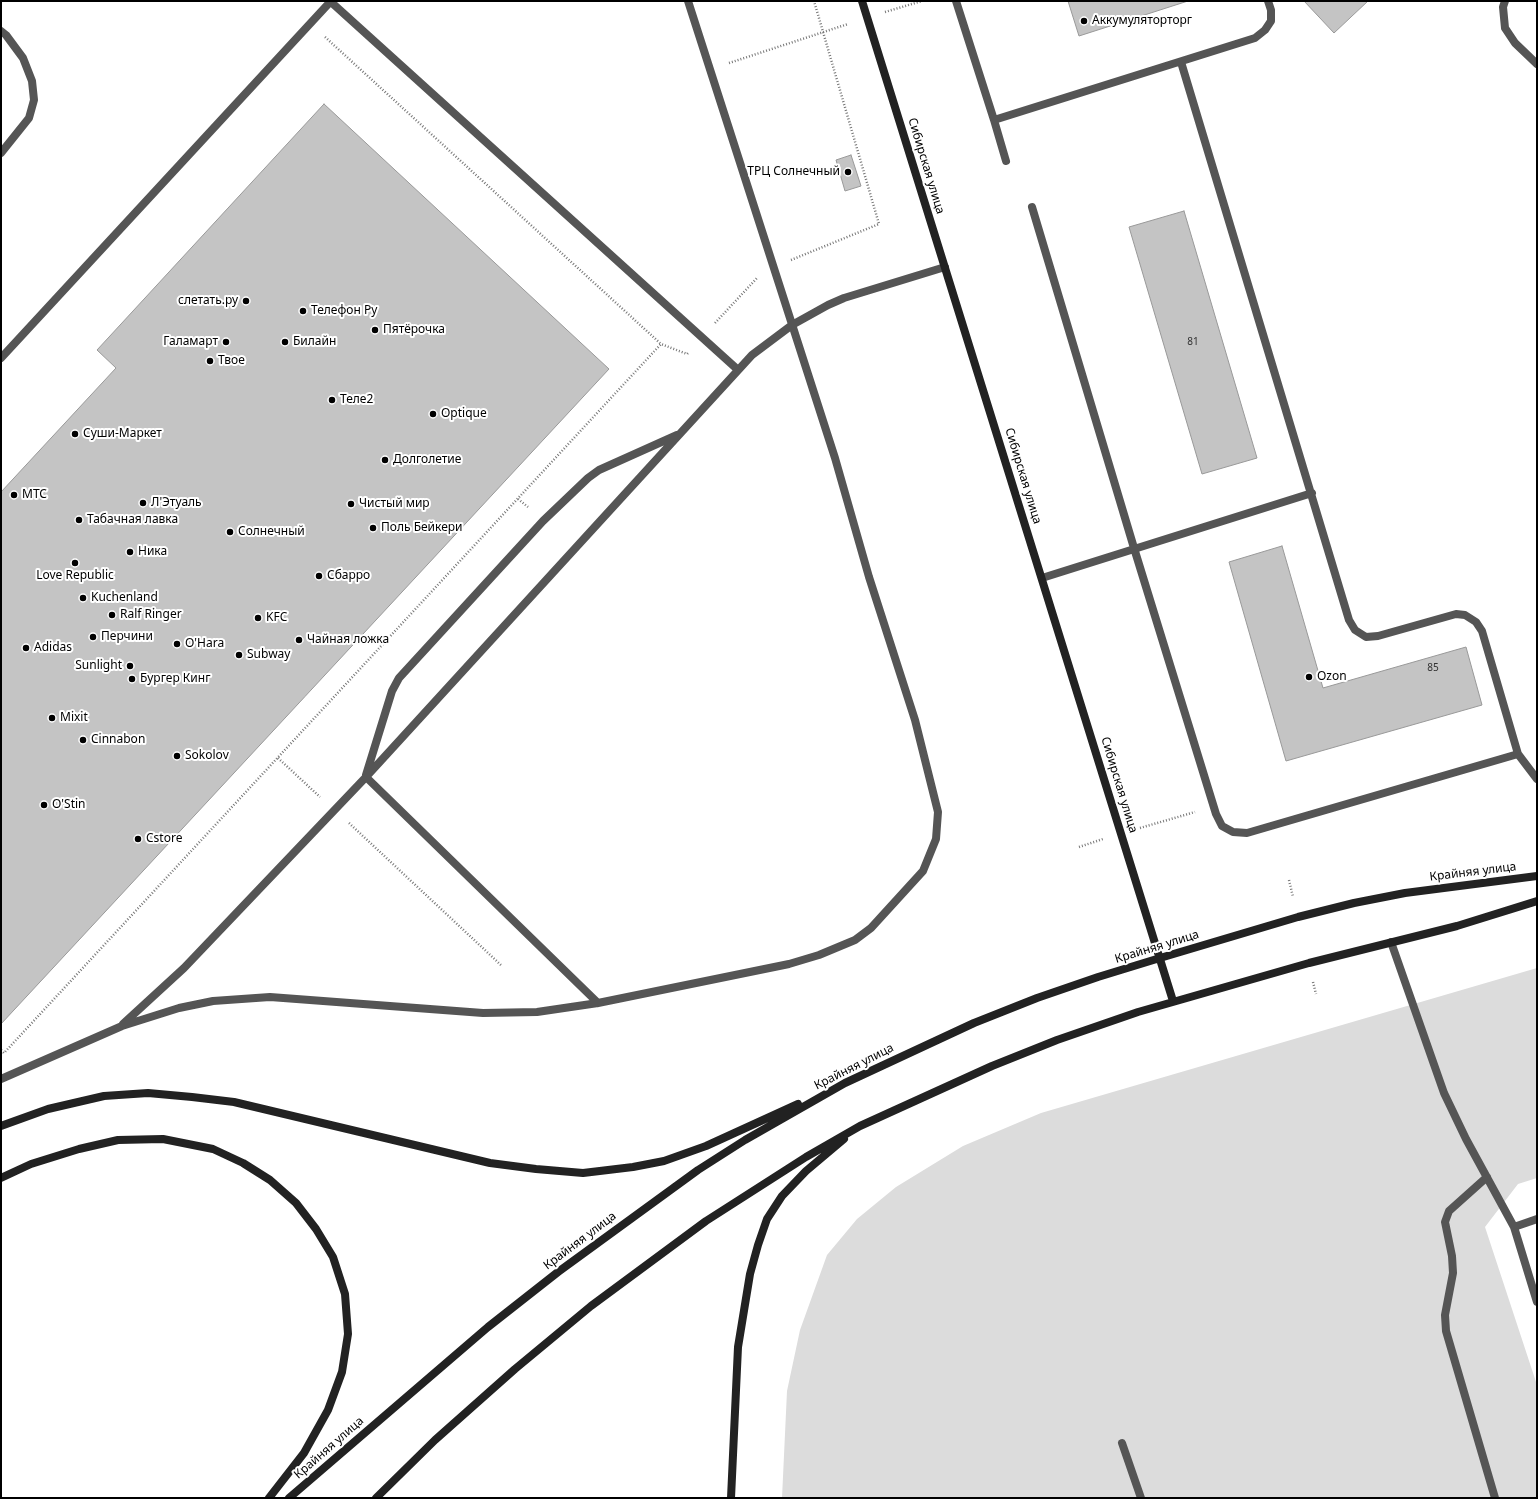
<!DOCTYPE html>
<html>
<head>
<meta charset="utf-8">
<style>
  body { margin:0 }
  #map { position:relative; width:1538px; height:1499px; overflow:hidden; background:#fff; font-family:"Noto Sans",sans-serif }
  canvas { display:block }
  .frame { position:absolute; inset:0; border:2px solid #000; pointer-events:none }
</style>
</head>
<body>
<div id="map">
<canvas width="1538" height="1499"></canvas>
<div class="frame"></div>
</div>
<script>
const g = document.querySelector('canvas').getContext('2d');
g.lineJoin = 'round';
function paint(path, color) { g.fillStyle = color; g.fill(path, 'evenodd'); }
const toPath = rows => new Path2D(rows.map(r => 'M' + r).join(''));
function trace(path, color, width, dash) { g.strokeStyle = color; g.lineWidth = width; g.lineCap = dash ? 'butt' : 'round'; g.setLineDash(dash || []); g.stroke(path); }
function drawText(font, color, halo, rows, align = 'center') {
  g.font = font + ' "Noto Sans",sans-serif'; g.lineWidth = 4; g.setLineDash([]); g.textBaseline = 'middle'; g.strokeStyle = halo; g.fillStyle = color; for (const [text, x, y, turn = 0] of rows) {
    g.save(); g.translate(x, y); g.rotate((+turn || 0) * Math.PI / 180); g.textAlign = isNaN(turn) ? turn : align; if (halo) g.strokeText(text, 0, 0); g.fillText(text, 0, 0); g.restore();
  }
}
paint(toPath([
  [1537,968,1537,1178,1518,1184,1485,1227,1537,1385,1537,1498,782,1498,787,1391,800,1330,827,1255,857,1219,896,1187,963,1146,1041,1113]
]), '#dcdcdc');
const building = toPath([
  [1068,1,1188,1,1079,36,1068,1],
  [1304,1,1368,1,1334,33,1304,1],
  [324,104,609,369,1,1024,1,492,116,368,97,350,324,104],
  [851,155,861,186,845,191,836,160,851,155],
  [1184,211,1257,458,1202,474,1129,227,1184,211],
  [1282,546,1323,688,1466,647,1482,705,1286,761,1229,562,1282,546]
]);
paint(building, '#c4c4c4');
trace(building, '#999', 1);
trace(toPath([
  [885,12,922,1],
  [325,37,661,344],
  [729,63,848,24],
  [791,260,879,224,814,1],
  [715,323,757,278],
  [518,499,528,507],
  [278,758,320,797],
  [349,823,502,966],
  [1140,828,1195,812],
  [1079,847,1103,839],
  [1289,880,1293,897],
  [1313,982,1316,994],
  [1,1050,4,1053,661,344,687,354,689,352]
]), '#777', 2.5, [1, 2]);
trace(toPath([
  [956,1,994,120,1006,161],
  [1505,1,1503,7,1505,28,1515,43,1537,64],
  [331,2,737,369],
  [1,31,6,35,23,58,32,81,34,100,29,118,1,153],
  [1181,62,1349,620,1355,630,1366,637,1378,636,1456,614,1465,615,1476,622,1482,631,1518,754],
  [994,120,1255,38,1265,30,1271,21,1271,10,1268,1],
  [1032,207,1134,548,1216,814,1222,826,1233,832,1247,833,1518,754,1537,779],
  [1,358,331,1],
  [1042,578,1312,493],
  [366,775,392,691,399,678,543,521,588,478,599,470,677,435],
  [366,777,598,1003],
  [1391,942,1444,1093,1466,1139,1514,1227,1537,1219],
  [123,1024,184,968,366,777,752,355,792,325,828,305,844,298,945,267],
  [1,1079,122,1026,179,1008,213,1001,270,997,483,1013,537,1012,598,1003,789,964,819,955,855,940,871,928,923,871,936,839,938,812,915,720,869,577,835,458,688,1],
  [1487,1177,1449,1211,1445,1222,1452,1256,1453,1273,1445,1315,1446,1331,1495,1498],
  [1514,1227,1537,1302],
  [1122,1443,1141,1498]
]), '#555', 8);
trace(toPath([
  [862,1,1173,1001],
  [1,1126,48,1109,104,1096,148,1093,192,1097,234,1102,490,1163,536,1169,583,1173,633,1167,664,1161,706,1146,798,1104],
  [1,1178,31,1164,79,1149,118,1140,163,1139,213,1149,243,1163,270,1180,296,1203,316,1229,333,1257,345,1294,348,1334,342,1372,328,1410,304,1453,269,1498],
  [289,1498,488,1327,558,1272,698,1170,745,1140,845,1083,974,1023,1037,998,1098,977,1160,958,1298,917,1354,903,1405,893,1537,876],
  [376,1498,435,1440,515,1369,591,1306,706,1221,806,1157,860,1126,992,1066,1057,1040,1138,1012,1309,963,1457,926,1537,901],
  [731,1498,738,1347,750,1274,758,1245,767,1219,782,1196,806,1171,844,1139]
]), '#222', 8);
for (const [x, y, r, color] of [
  [1084,21,4,"#000"],
  [848,172,4,"#000"],
  [246,301,4,"#000"],
  [303,311,4,"#000"],
  [375,330,4,"#000"],
  [226,342,4,"#000"],
  [285,342,4,"#000"],
  [210,361,4,"#000"],
  [332,400,4,"#000"],
  [433,414,4,"#000"],
  [75,434,4,"#000"],
  [385,460,4,"#000"],
  [14,495,4,"#000"],
  [143,503,4,"#000"],
  [351,504,4,"#000"],
  [79,520,4,"#000"],
  [373,528,4,"#000"],
  [230,532,4,"#000"],
  [130,552,4,"#000"],
  [75,563,4,"#000"],
  [319,576,4,"#000"],
  [83,598,4,"#000"],
  [112,615,4,"#000"],
  [258,618,4,"#000"],
  [93,637,4,"#000"],
  [299,640,4,"#000"],
  [177,644,4,"#000"],
  [26,648,4,"#000"],
  [239,655,4,"#000"],
  [130,666,4,"#000"],
  [1309,677,4,"#000"],
  [132,679,4,"#000"],
  [52,718,4,"#000"],
  [83,740,4,"#000"],
  [177,756,4,"#000"],
  [44,805,4,"#000"],
  [138,839,4,"#000"]
]) { const dot = new Path2D(); dot.arc(x, y, r, 0, 2 * Math.PI); g.fillStyle = color; g.fill(dot); trace(dot, '#fff', 1.5); }
drawText('10px', '#313131', null, [
  ["81",1193,342],
  ["85",1433,668]
]);
drawText('12px', '#000', '#fff', [
  ["Аккумуляторторг",1092,21],
  ["ТРЦ Солнечный",840,172,"right"],
  ["слетать.ру",238,301,"right"],
  ["Телефон Ру",311,311],
  ["Пятёрочка",383,330],
  ["Галамарт",218,342,"right"],
  ["Билайн",293,342],
  ["Твое",218,361],
  ["Теле2",340,400],
  ["Optique",441,414],
  ["Суши-Маркет",83,434],
  ["Долголетие",393,460],
  ["МТС",22,495],
  ["Л'Этуаль",151,503],
  ["Чистый мир",359,504],
  ["Табачная лавка",87,520],
  ["Поль Бейкери",381,528],
  ["Солнечный",238,532],
  ["Ника",138,552],
  ["Love Republic",75,576,"center"],
  ["Сбарро",327,576],
  ["Kuchenland",91,598],
  ["Ralf Ringer",120,615],
  ["KFC",266,618],
  ["Перчини",101,637],
  ["Чайная ложка",307,640],
  ["O'Hara",185,644],
  ["Adidas",34,648],
  ["Subway",247,655],
  ["Sunlight",122,666,"right"],
  ["Ozon",1317,677],
  ["Бургер Кинг",140,679],
  ["Mixit",60,718],
  ["Cinnabon",91,740],
  ["Sokolov",185,756],
  ["O'Stin",52,805],
  ["Cstore",146,839]
], 'left');
drawText('12px', '#000', '#fff', [
  ["Сибирская улица",926,166,73],
  ["Сибирская улица",1023,476,73],
  ["Сибирская улица",1119,785,73],
  ["Крайняя улица",1473,872,-7],
  ["Крайняя улица",1157,947,-17],
  ["Крайняя улица",854,1067,-27],
  ["Крайняя улица",580,1241,-37],
  ["Крайняя улица",329,1448,-41]
]);
</script>
</body>
</html>
